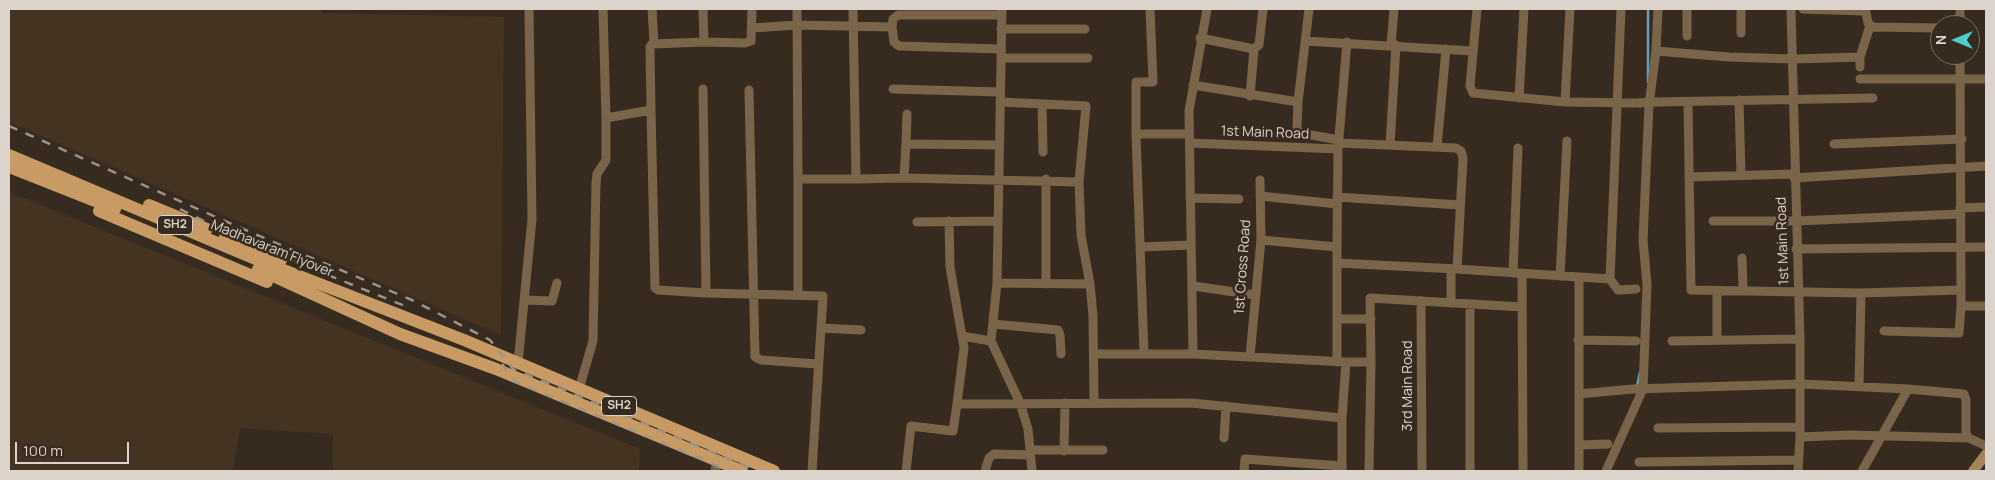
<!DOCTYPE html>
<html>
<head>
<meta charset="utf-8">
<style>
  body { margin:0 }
  #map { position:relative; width:1995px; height:480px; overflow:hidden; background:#372b1f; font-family:Manrope,sans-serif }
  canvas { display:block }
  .frame { position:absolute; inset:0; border:10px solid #dcd4cc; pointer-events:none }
  .north { position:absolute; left:1930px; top:15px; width:50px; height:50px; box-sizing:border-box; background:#372b1f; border:1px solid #796f64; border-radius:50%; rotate:270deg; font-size:14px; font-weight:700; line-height:20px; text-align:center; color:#dcd4cc }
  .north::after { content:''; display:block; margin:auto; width:18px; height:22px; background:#52ccd0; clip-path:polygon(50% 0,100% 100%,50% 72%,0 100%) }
  .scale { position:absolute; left:15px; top:442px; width:114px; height:22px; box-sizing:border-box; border:2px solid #dcd4cc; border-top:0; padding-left:6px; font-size:15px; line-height:18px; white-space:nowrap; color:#dcd4cc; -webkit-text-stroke:4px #372b1f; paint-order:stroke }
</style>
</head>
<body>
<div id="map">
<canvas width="1995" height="480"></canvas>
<div class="frame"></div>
<div class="north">N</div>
<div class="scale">100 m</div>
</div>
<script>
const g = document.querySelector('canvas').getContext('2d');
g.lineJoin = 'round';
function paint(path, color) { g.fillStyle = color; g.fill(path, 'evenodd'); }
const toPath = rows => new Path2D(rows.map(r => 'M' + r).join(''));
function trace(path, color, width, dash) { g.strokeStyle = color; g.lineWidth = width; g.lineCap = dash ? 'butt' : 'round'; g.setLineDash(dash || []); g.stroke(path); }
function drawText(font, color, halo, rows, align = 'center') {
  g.font = font + ' Manrope,sans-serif'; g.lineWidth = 5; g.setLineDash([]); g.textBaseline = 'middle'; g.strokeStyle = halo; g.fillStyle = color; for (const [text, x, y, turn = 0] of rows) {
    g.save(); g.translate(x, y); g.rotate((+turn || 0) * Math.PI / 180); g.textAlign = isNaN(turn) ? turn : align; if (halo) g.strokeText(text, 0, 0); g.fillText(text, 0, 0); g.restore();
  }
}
paint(toPath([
  [9,9,322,9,323,13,504,17,501,335,9,122],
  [9,192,640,449,639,471,333,471,333,434,240,428,233,471,9,471]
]), '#453322');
trace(toPath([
  [1648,82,1648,9],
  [1637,386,1640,372]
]), '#679dbb', 2.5);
trace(toPath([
  [603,9,606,118],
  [652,9,654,42],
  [703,9,704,42,745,43,751,41,752,9],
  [797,9,798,179,856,179],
  [853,9,856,179,904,178,1079,182,1081,235,1090,284,1093,316,1094,402],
  [1002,9,997,283,991,341,1020,403,1028,429,1032,471],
  [1150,9,1153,82,1136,82,1136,134,1189,134],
  [1477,9,1470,86,1473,93,1565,102],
  [1570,9,1565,102,1639,103],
  [1791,9,1800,339,1800,437,1798,471],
  [1803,9,1863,11,1866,12,1868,23,1873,27,1940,28],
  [1960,9,1960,25],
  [892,27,894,42,899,46,1001,49],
  [753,28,797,25,892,27,893,19,898,15,1002,15],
  [1001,29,1085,29],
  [1741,33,1741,9],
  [1687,36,1687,9],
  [1200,38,1254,49,1259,45,1263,9],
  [1305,41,1472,51],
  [1391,45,1394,9],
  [1656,51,1729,57,1793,59,1860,57,1860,67],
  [1960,55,1961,306,1986,306],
  [1860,57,1870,26],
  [1001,58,1088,58],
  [1860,79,1986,79],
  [1193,85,1298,102,1309,9],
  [703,89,706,293],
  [893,89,1000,92],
  [749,90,755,357,761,360,818,364],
  [1250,96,1254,49],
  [1519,98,1524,9],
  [1739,100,1741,175],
  [1000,102,1086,106,1079,182],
  [1298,102,1297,129,1300,133,1339,140],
  [1656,102,1873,98],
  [1688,103,1691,290,1861,293,1961,290],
  [1042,105,1043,152],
  [651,110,655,288,658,290,706,293,823,296,812,471],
  [1136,134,1144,354],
  [1190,143,1338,149],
  [906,144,907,114],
  [1834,144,1962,139],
  [1390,145,1396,45],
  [1437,147,1446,49],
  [1689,177,1794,174],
  [904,178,906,144,999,145],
  [1794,178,1986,166],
  [798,179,798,294],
  [1260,196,1337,204],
  [1337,197,1460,205],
  [1190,198,1239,199],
  [1960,208,1986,207],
  [949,221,950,267,964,348,957,404,1191,403,1342,418,1342,471],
  [1713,221,1796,221,1959,214],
  [917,222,998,221],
  [1261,240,1337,247,1338,149,1347,42],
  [1141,247,1191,245],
  [1337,247,1337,263,1457,269,1463,158,1461,151,1456,148,1339,143],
  [1796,249,1986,247],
  [1742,258,1743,289],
  [1337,263,1337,362],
  [1457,269,1610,279,1621,9],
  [1513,273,1518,148],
  [1522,273,1523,471],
  [1560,276,1567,141],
  [1579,278,1579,394,1633,389,1801,384,1908,389,1964,394,1966,400,1966,434,1969,438,1986,446],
  [1610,279,1618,290,1636,289],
  [997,283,1090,284],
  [1046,284,1046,179],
  [1193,286,1255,295],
  [1717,291,1717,340],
  [524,300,552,301,557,283],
  [1421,301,1422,471],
  [1451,303,1451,269],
  [1337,319,1371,319],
  [993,324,1058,330,1060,335,1061,354],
  [821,328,861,330],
  [1884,331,1959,333,1961,306],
  [962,336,991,341],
  [1578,340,1636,341],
  [1672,341,1800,339],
  [1094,354,1193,354,1189,111,1207,9],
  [1193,354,1346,362,1342,418],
  [1250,356,1261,240,1260,180],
  [1346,362,1371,362,1369,471],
  [1371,362,1370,298,1522,307],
  [518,363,532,219,529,9],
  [1859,386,1861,293],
  [579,389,593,341,596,183,597,174,606,160,606,118,651,110,650,47,652,44,704,42],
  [1579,394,1579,471],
  [1658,428,1800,427],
  [1800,437,1850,435,1969,438],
  [1224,438,1226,406],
  [1579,445,1608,444],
  [1030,450,1103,450],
  [1064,451,1065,403],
  [1639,462,1798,460],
  [715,471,717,461],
  [906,471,911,426,953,431,957,404],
  [985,471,989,458,994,454,1030,455],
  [1244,471,1245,459,1342,466],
  [1470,471,1470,304],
  [1606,471,1643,389,1647,285,1643,240,1649,105,1656,51,1658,9],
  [1862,471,1908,389]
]), '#7a654b', 9);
trace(toPath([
  [1973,471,1986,454]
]), '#a68459', 10);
trace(toPath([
  [9,155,253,258,464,340,774,471],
  [9,167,115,209],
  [149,205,207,229],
  [99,211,267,282],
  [225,237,281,260],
  [258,269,400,334,496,369,742,471]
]), '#c79b63', 12);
trace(toPath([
  [9,126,257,235,412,300,490,340,513,369,757,471],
  [180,209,241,240,405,306],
  [502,364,516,382,730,471]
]), '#9d938a', 2.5, [9, 9]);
trace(toPath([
  [1639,103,1656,102]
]), '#7a654b', 9);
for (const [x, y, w] of [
  [175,225,35],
  [619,406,35]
]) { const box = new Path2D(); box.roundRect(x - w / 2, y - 9.5, w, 19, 4); g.fillStyle = '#372b1f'; g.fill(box); trace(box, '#dcd4cc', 1); }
drawText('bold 12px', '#dcd4cc', null, [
  ["SH2",175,225],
  ["SH2",619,406]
]);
drawText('14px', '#dcd4cc', '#372b1f', [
  ["1st Main Road",1265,133,2],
  ["1st Main Road",1783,241,-92],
  ["Madhavaram Flyover",272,249,22],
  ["1st Cross Road",1243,267,-86],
  ["3rd Main Road",1408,386,-90]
]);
</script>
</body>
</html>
